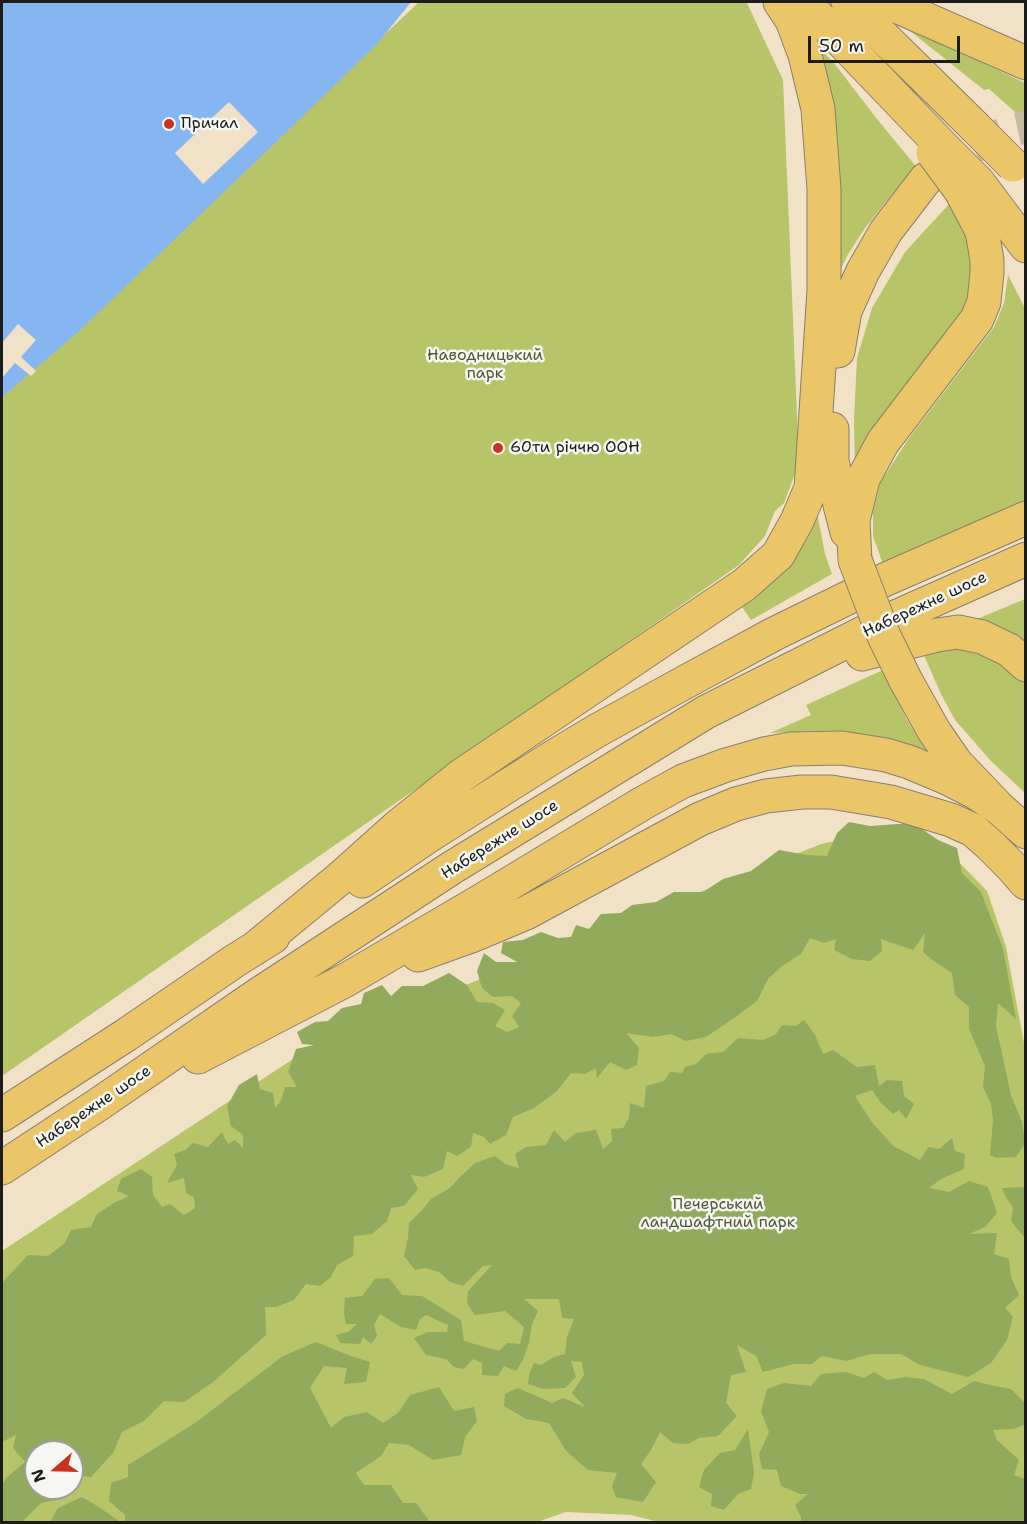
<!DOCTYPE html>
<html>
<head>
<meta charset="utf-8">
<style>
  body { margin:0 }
  #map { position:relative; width:1027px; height:1524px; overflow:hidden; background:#f1e2c7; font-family:"Shantell Sans",sans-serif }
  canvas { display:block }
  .frame { position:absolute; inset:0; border:3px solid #1c1c1c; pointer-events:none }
  .north { position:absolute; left:24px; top:1440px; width:60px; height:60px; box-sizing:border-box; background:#f6f6f2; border:2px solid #9f9f9c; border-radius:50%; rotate:250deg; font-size:16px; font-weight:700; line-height:24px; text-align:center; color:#1c1c1c }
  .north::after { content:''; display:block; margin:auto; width:21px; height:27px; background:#c8321e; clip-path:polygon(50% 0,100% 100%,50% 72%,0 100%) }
  .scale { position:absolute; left:808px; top:36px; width:152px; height:27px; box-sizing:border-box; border:3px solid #1c1c1c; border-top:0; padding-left:8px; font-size:18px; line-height:21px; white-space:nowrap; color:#1c1c1c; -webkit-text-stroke:4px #f6f6f2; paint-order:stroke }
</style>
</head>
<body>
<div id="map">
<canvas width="1027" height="1524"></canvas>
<div class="frame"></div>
<div class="north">N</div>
<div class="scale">50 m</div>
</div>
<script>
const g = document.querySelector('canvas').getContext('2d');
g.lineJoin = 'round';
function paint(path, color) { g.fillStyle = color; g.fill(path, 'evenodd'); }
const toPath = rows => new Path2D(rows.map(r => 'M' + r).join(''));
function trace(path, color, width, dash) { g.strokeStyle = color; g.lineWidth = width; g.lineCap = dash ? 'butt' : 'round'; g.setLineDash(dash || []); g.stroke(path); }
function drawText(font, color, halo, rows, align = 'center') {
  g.font = font + ' "Shantell Sans",sans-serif'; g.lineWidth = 5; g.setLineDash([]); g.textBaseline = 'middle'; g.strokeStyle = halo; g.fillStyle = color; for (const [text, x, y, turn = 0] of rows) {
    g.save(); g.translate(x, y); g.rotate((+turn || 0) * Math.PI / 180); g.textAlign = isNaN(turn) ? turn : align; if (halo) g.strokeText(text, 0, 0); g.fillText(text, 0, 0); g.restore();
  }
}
paint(toPath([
  [419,2,745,2,747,3,783,80,799,463,784,503,775,511,765,536,739,565,2,1076,2,397],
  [900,23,1025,83,1025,118,1023,119,989,89,984,90],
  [807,35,834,63,877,119,919,170,892,194,865,228,847,256,832,288],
  [951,202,967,224,979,291,855,477,854,419,857,358,872,308,905,252],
  [1008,275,1025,308,1025,504,884,567,873,536,873,512,880,483,909,438,994,327,1004,303],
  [816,507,825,554,832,574,751,620,742,607,759,593],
  [1025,599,1025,642,1014,634,977,619],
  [963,641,1026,675,1025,793,991,761,955,720,941,694,922,651],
  [885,669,906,718,927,753,876,740,817,731,770,733,811,715,806,705],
  [898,828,948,851,987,891,1006,947,1025,1048,1025,1522,659,1522,631,1515,566,1512,537,1522,2,1522,2,1251,340,1028,448,992,821,844],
  [36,1452,72,1452,72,1488,36,1488]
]), '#b7c568');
paint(toPath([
  [849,822,870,826,913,823,938,840,957,848,962,873,981,892,1003,949,1016,1019,998,1003,996,1026,1011,1095,1022,1122,1025,1141,1025,1144,1016,1157,996,1158,990,1155,993,1120,991,1104,983,1087,985,1066,969,1029,969,1007,955,995,952,973,935,962,923,952,925,933,913,950,881,939,882,951,870,961,852,959,834,950,836,939,824,943,810,938,801,954,782,966,768,979,757,1001,737,1016,706,1037,686,1041,671,1034,653,1037,626,1033,639,1048,637,1065,626,1070,610,1062,597,1078,596,1068,585,1074,571,1073,557,1091,534,1108,513,1117,506,1135,490,1144,484,1137,473,1133,471,1147,457,1156,447,1151,443,1169,424,1177,411,1175,418,1189,404,1206,391,1208,387,1221,372,1234,354,1236,353,1256,337,1265,331,1277,320,1286,306,1284,294,1300,276,1307,265,1307,266,1335,213,1382,184,1402,164,1401,144,1421,122,1432,113,1453,91,1477,80,1476,72,1486,72,1452,36,1452,36,1488,71,1488,62,1499,41,1503,22,1522,2,1522,2,1485,6,1478,25,1462,13,1448,16,1435,2,1442,2,1283,28,1255,48,1256,65,1243,71,1230,91,1227,97,1214,114,1203,129,1196,117,1191,121,1179,141,1169,152,1177,153,1195,162,1207,170,1204,184,1215,195,1208,194,1197,186,1193,184,1178,167,1183,177,1165,174,1154,185,1150,193,1143,208,1147,222,1132,228,1144,235,1140,243,1148,243,1135,231,1126,227,1106,239,1085,257,1074,260,1089,273,1093,275,1108,281,1101,285,1087,297,1087,288,1072,296,1049,314,1045,302,1044,297,1032,315,1022,328,1021,342,1008,361,1004,364,993,382,985,391,996,402,986,423,986,449,973,467,985,477,1002,493,1003,505,1010,495,1026,507,1032,519,1027,512,1016,521,1003,512,996,493,997,482,988,477,971,484,953,496,962,517,962,501,953,503,942,523,940,541,932,558,938,571,937,576,925,589,929,601,914,621,913,632,905,656,902,674,892,703,892,723,879,751,871,779,850,807,855,827,856,837,833],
  [804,1020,815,1035,823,1054,833,1050,857,1067,875,1065,879,1086,887,1080,902,1081,904,1096,914,1104,906,1119,899,1110,893,1114,881,1103,872,1090,855,1096,871,1121,893,1146,920,1160,928,1147,939,1149,952,1138,955,1151,965,1154,964,1169,941,1179,929,1188,949,1192,969,1181,988,1187,997,1213,985,1227,969,1234,997,1233,994,1254,1009,1259,1011,1277,1019,1295,1005,1308,1013,1317,1007,1340,991,1363,968,1377,920,1365,901,1354,870,1354,847,1361,822,1356,812,1364,794,1364,763,1372,756,1356,737,1345,746,1372,731,1375,726,1403,737,1416,718,1436,699,1438,688,1444,673,1443,660,1432,651,1450,641,1464,656,1482,643,1502,616,1497,612,1486,617,1473,588,1470,566,1451,549,1423,526,1419,504,1406,505,1394,518,1388,552,1403,563,1398,585,1407,572,1393,584,1375,582,1362,571,1361,576,1377,565,1388,543,1389,528,1384,529,1375,534,1363,541,1365,554,1357,565,1354,567,1337,574,1319,562,1318,559,1299,524,1299,538,1311,532,1324,529,1342,523,1360,516,1371,504,1366,498,1376,482,1375,482,1363,473,1359,464,1369,454,1367,446,1359,426,1355,414,1338,428,1332,447,1332,448,1325,426,1315,420,1319,416,1330,401,1327,380,1314,374,1325,377,1336,371,1344,363,1337,360,1344,340,1343,336,1335,348,1332,357,1324,346,1324,344,1314,345,1298,362,1296,375,1279,389,1278,402,1295,422,1296,461,1320,464,1341,499,1351,507,1343,520,1344,524,1327,505,1311,475,1315,467,1303,468,1291,492,1265,483,1266,463,1286,450,1282,439,1272,426,1268,415,1270,404,1256,408,1238,409,1223,422,1210,431,1199,450,1188,459,1178,475,1163,495,1156,505,1164,519,1168,515,1154,526,1147,546,1145,554,1130,565,1142,576,1133,596,1130,603,1149,612,1141,611,1129,623,1128,629,1118,630,1103,644,1108,646,1086,664,1081,670,1072,682,1073,685,1067,696,1064,706,1054,723,1052,738,1038,763,1040,776,1034,782,1025,796,1026],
  [1025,1187,1026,1187,1025,1259,1024,1237,1011,1221,1013,1208,1006,1197,1002,1188],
  [316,1342,351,1356,370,1362,366,1382,344,1384,347,1368,324,1366,310,1388,331,1428,344,1417,367,1412,383,1423,398,1413,410,1395,439,1387,454,1411,474,1407,477,1421,465,1437,461,1455,433,1460,409,1445,389,1443,381,1456,356,1473,364,1485,391,1485,403,1503,416,1503,430,1522,125,1522,125,1515,109,1501,111,1483,128,1477,128,1465,195,1423,283,1356],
  [846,1372,864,1378,874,1372,887,1380,905,1377,924,1379,952,1394,974,1381,990,1385,1011,1389,1025,1403,1025,1424,1014,1429,993,1430,997,1440,1019,1460,1014,1475,1025,1479,1025,1522,801,1522,801,1517,795,1505,808,1494,800,1494,781,1486,777,1470,762,1469,759,1454,769,1432,761,1411,767,1389,784,1383,811,1386,821,1374],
  [748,1429,754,1473,751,1489,738,1494,724,1510,711,1506,712,1494,699,1487,704,1470,720,1453,735,1450],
  [82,1497,99,1507,120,1522,50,1522,58,1508]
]), '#91aa5c');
paint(toPath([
  [2,2,411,2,378,43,302,117,77,333,2,397]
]), '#86b6f1');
paint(toPath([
  [229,102,258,132,203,184,175,153],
  [18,324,36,340,21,357,36,371,31,376,15,363,2,378,2,343]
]), '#f1e2c7');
trace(toPath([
  [932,175,950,161,975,146,1012,130,1026,127]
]), '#c6baa5', 33, [33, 16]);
const major = toPath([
  [887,2,1026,63],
  [838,351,845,311,863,271,886,231,926,179],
  [832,429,832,460,840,505,847,532],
  [855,560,853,520,863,479,883,442,977,319,984,302,987,273,987,260,982,231,961,191],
  [862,654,937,635,958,632,982,637,1009,650,1026,665],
  [905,679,934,731,956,763,999,808,1026,832],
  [362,881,430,835,553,757,598,730,689,680,774,634,884,580,1026,518],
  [254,949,339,879,397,827,462,775,744,585,778,555,797,521,811,488,824,290,824,189,818,109,805,55,792,20,780,2],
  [418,955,471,936,526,913,700,819,736,804,766,796,802,792,831,792,891,802,951,820,973,830,990,845,1011,866,1026,883],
  [198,1057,346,980,484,899,643,803,683,781,726,765,764,754,791,749,842,748,886,755,909,762,945,777,975,792,999,808],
  [2,1115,126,1035,236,960,273,937],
  [2,1168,99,1104,256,996,453,867,706,712,891,619,1026,559]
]);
const highway = toPath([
  [804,2,943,147],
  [848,2,975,127],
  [978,182,1026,246]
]);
trace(major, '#867f72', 35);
trace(highway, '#867f72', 35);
trace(major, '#eac669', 33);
trace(highway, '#eac669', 33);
const majorBridge = toPath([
  [933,153,961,191],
  [855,560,884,636,905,679]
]);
const highwayBridge = toPath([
  [975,127,1013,165],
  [943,147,978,182]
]);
trace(majorBridge, '#867f72', 35, []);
trace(highwayBridge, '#867f72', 35, []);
trace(majorBridge, '#eac669', 33);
trace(highwayBridge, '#eac669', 33);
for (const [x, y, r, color] of [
  [169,124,6,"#c8321e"],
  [498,448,6,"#c8321e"]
]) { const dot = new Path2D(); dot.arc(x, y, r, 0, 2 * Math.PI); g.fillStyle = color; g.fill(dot); trace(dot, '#f6f6f2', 2); }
drawText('16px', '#1c1c1c', '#f6f6f2', [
  ["Причал",181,124],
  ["60ти річчю ООН",510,448]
], 'left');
drawText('16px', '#525737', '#f6f6f2', [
  ["Наводницький",485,356],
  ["парк",485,374],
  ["Печерський",718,1205],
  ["ландшафтний парк",718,1223]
]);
drawText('16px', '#1c1c1c', '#f6f6f2', [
  ["Набережне шосе",925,605,-25],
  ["Набережне шосе",500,840,-32],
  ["Набережне шосе",94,1107,-34]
]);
</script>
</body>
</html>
